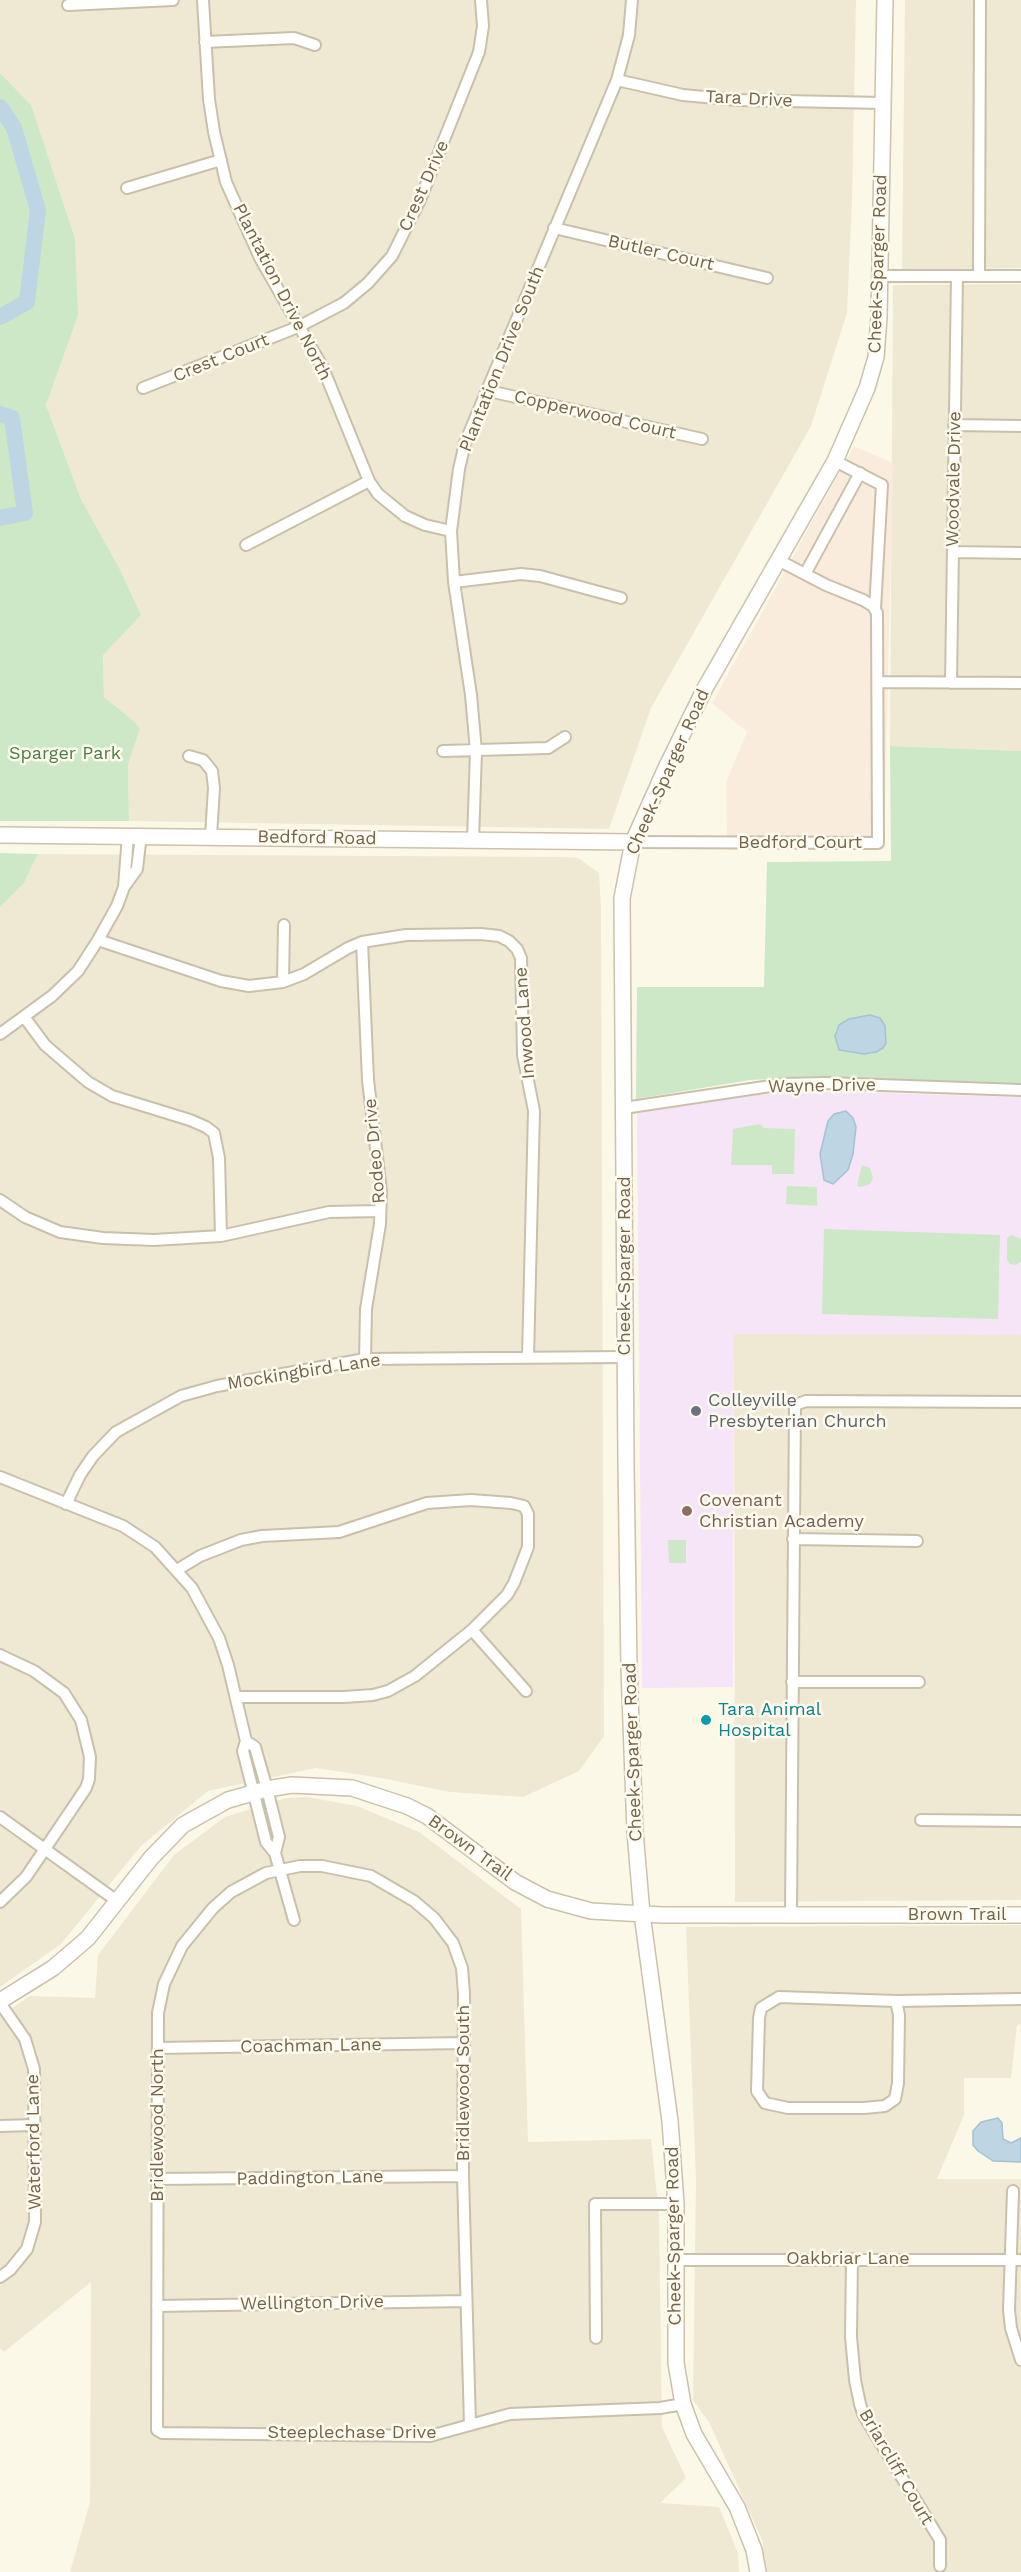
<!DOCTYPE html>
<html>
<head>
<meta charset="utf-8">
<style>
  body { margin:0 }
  canvas { display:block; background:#fbf8e8 }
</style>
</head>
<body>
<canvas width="1021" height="2572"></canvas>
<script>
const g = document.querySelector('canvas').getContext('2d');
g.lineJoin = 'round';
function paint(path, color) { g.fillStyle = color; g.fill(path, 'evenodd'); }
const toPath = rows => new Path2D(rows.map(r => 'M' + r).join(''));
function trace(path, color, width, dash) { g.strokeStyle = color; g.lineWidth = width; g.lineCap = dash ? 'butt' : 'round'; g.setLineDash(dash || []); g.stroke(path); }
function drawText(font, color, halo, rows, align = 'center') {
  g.font = font + ' "Work Sans",sans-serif'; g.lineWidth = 5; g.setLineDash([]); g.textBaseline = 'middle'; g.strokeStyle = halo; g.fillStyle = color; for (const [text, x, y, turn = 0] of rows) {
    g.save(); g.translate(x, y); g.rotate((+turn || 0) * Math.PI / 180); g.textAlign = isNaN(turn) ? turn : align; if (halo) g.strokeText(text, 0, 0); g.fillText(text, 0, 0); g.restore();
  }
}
paint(toPath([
  [0,0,856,0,852,200,847,313,811,426,651,708,609,829,129,821,128,765,140,729,135,722,104,697,103,655,117,564,81,499,46,405,78,316,31,105,0,73],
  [905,0,1021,0,1021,268,902,270],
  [1021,284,1021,751,890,746,893,285],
  [38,854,562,857,578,858,599,873,601,908,604,1736,579,1771,523,1797,450,1792,381,1778,316,1768,208,1791,141,1846,61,1944,0,1987,0,907,24,883],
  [859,1333,1021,1335,1021,1900,735,1902,734,1334],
  [307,1797,357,1806,419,1832,521,1909,528,2142,651,2139,659,2216,662,2427,686,2478,660,2503,719,2507,738,2553,739,2572,70,2572,90,2502,91,2282,4,2352,0,2348,0,2016,30,1996,95,1998,98,1955,174,1855,225,1817,286,1798],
  [1021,1925,1021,2024,1017,2025,1011,2078,964,2078,964,2115,937,2179,1021,2179,1021,2572,763,2572,763,2542,709,2422,693,2400,696,2180,686,1927]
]), '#efe9d4');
paint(toPath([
  [854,446,893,463,884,849,727,850,726,782,747,732,712,703]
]), '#faecdd');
paint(toPath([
  [808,1091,1021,1097,1021,1335,734,1334,733,1687,642,1688,637,1113,757,1095]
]), '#f5e5f7');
paint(toPath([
  [0,73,31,105,75,239,78,316,46,405,81,499,117,564,141,615,103,655,104,697,135,722,140,729,128,765,129,821,0,821],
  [890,746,1021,751,1021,1084,835,1077,789,1078,750,1080,636,1099,637,987,764,987,767,862,891,861],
  [870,1015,880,1018,885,1026,886,1043,883,1048,871,1054,850,1053,835,1036,836,1030,850,1019],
  [0,853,38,854,24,883,0,907],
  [760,1124,764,1128,795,1129,794,1174,772,1174,772,1165,731,1165,733,1129],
  [862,1165,870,1168,873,1178,870,1184,861,1187,857,1186],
  [787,1186,817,1187,817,1206,786,1204],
  [824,1229,1000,1235,998,1319,822,1314],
  [1011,1235,1021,1239,1021,1262,1016,1265,1010,1264,1007,1260,1007,1239],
  [668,1540,686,1540,686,1563,669,1563]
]), '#cde8c7');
const water = toPath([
  [870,1015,880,1018,885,1026,886,1043,883,1048,876,1052,864,1054,839,1050,835,1036,839,1025,849,1019,870,1015],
  [846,1111,853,1118,856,1127,853,1154,848,1170,833,1184,824,1180,820,1154,828,1121,834,1114,846,1111],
  [998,2118,1002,2123,1003,2139,1011,2143,1021,2138,1021,2162,993,2161,978,2151,973,2145,973,2131,981,2122,998,2118]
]);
paint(water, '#bed5e3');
trace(water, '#a5c2d4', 1.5);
trace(toPath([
  [0,107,14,128,38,210,27,302,0,317],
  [0,414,12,418,25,513,0,518]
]), '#bed5e3', 16);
const street = toPath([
  [203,0,209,99,214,132,226,182,260,258,323,368,369,481,378,494,405,516,425,525,451,531],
  [68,5,173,0],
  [205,42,294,38,315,45],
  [617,80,683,95,738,100,882,103],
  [127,188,221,160],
  [554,228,767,278],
  [880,276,1021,276],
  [979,276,980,0],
  [143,388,298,327,344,303,368,283,392,256,420,200,479,52,483,26,481,0],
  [489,391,702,439],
  [954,425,1021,426],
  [835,461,882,485,875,609],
  [246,545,369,481],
  [953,552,1021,553],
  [805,574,860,473],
  [454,582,521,574,540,576,621,598],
  [878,682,1021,683],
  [951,683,957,276],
  [443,751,548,748,565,737],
  [189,756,203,760,212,771,214,788,211,836],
  [473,841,476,751,471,695,454,582,451,531,459,469,465,443,617,80,629,35,632,0],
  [633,842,878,843,877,613,873,606,863,600,826,585,778,560],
  [124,887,137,869,141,835],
  [98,940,221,981,249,986,283,982,304,974,348,948,362,942,406,935,481,934,499,936,509,941,517,949,521,958,523,1055,534,1111,528,1357],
  [362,942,368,1080,381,1191,380,1224,366,1309,365,1359],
  [283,982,284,925],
  [25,1018,45,1045,88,1082,112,1096,190,1120,206,1127,214,1133,219,1158,221,1236],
  [0,1034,52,996,78,971,98,940,117,906,124,887,128,835],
  [624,1108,784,1084,825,1083,1021,1090],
  [0,1200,25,1217,60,1232,103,1238,154,1240,221,1236,329,1212,380,1211],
  [0,1477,123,1526,155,1547,192,1588,219,1638,228,1665,246,1741,243,1751,258,1810,266,1842,275,1853,294,1920],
  [66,1504,80,1475,93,1456,116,1432,181,1396,217,1386,365,1359,626,1357],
  [793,1539,917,1541],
  [177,1570,200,1556,241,1540,262,1536,339,1532,427,1503,471,1500,511,1503,524,1506,528,1514,528,1547,514,1583,507,1595,472,1630,415,1676,388,1691,373,1695,344,1697,236,1697],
  [472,1630,526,1691],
  [0,1655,34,1671,64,1693,81,1720,90,1757,89,1779,86,1788,26,1877,0,1902],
  [792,1682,919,1682],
  [246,1741,255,1747,267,1789,279,1837,275,1853],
  [0,1817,117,1901],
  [921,1820,1021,1821],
  [791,1914,795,1405,806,1401,1021,1402],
  [779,1997,896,2001,899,2015,898,2083,895,2099,885,2106,864,2108,788,2108,765,2103,757,2091,759,2018,761,2008,779,1997],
  [896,2001,1021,1999],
  [0,2003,25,2039,34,2069,35,2222,27,2249,10,2270,0,2277],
  [158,2048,464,2043],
  [0,2126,34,2125],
  [158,2179,463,2176],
  [1013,2191,1009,2310,1011,2328,1021,2360],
  [852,2259,851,2337,855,2380,860,2404,863,2414,940,2540,940,2566],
  [676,2260,1021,2260],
  [157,2306,466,2301],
  [596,2338,595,2204,676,2204],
  [470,2425,463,2176,464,1994,462,1968,453,1943,434,1918,414,1901,371,1876,322,1866,300,1866,266,1873,231,1892,213,1908,182,1946,164,1984,158,2013,157,2430,162,2433,430,2436,510,2414,660,2408,683,2404]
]);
const secondary = toPath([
  [0,835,633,842],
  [0,2001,53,1968,88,1938,151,1858,183,1825,228,1800,267,1789,292,1785,352,1788,407,1806,427,1816,515,1882,547,1899,591,1911,662,1915,1021,1915],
  [758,2572,754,2550,737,2507,694,2434,683,2404,676,2363,676,2204,670,2121,642,1914,635,1832,629,1668,626,1465,622,898,633,842,665,770,704,690,835,461,867,388,876,357,879,317,885,0]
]);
trace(street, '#c9c0ac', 14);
trace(secondary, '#cdc1ab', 18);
trace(street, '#fff', 10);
trace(secondary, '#fff', 15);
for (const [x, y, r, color] of [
  [696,1411,6,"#6b7280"],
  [687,1511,6,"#8d6e63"],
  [706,1720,6,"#0f9aa8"]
]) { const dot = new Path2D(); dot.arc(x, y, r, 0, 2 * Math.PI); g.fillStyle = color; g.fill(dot); trace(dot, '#fefbee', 2); }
drawText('18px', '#73644e', '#fefbee', [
  ["Tara Drive",749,99,3],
  ["Crest Drive",424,186,-66],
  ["Butler Court",661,253,13],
  ["Cheek-Sparger Road",878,264,-88],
  ["Plantation Drive North",282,292,63],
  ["Crest Court",221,358,-22],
  ["Plantation Drive South",502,359,-68],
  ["Copperwood Court",595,415,13],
  ["Woodvale Drive",954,479,-89],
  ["Cheek-Sparger Road",668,772,-66],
  ["Bedford Road",317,838,1],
  ["Bedford Court",800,843],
  ["Inwood Lane",525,1023,-94],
  ["Wayne Drive",822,1086,-1],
  ["Rodeo Drive",375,1151,-95],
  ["Cheek-Sparger Road",625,1266,-90],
  ["Mockingbird Lane",304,1372,-9],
  ["Cheek-Sparger Road",633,1752,-92],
  ["Brown Trail",470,1848,36],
  ["Brown Trail",957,1915],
  ["Coachman Lane",311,2046,-1],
  ["Bridlewood South",464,2083,-90],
  ["Bridlewood North",158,2125,-90],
  ["Waterford Lane",34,2142,-91],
  ["Paddington Lane",310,2178,-1],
  ["Cheek-Sparger Road",674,2236,-91],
  ["Oakbriar Lane",848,2259],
  ["Wellington Drive",312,2303,-1],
  ["Steeplechase Drive",352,2433],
  ["Briarcliff Court",896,2467,60]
]);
drawText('18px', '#4d7d4a', '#fefbee', [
  ["Sparger Park",65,754]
]);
drawText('18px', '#5b616d', '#fefbee', [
  ["Colleyville",708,1401],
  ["Presbyterian Church",708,1422]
], 'left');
drawText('18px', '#785e54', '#fefbee', [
  ["Covenant",699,1501],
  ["Christian Academy",699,1522]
], 'left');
drawText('18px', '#0d838f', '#fefbee', [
  ["Tara Animal",718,1710],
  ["Hospital",718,1731]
], 'left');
</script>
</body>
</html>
